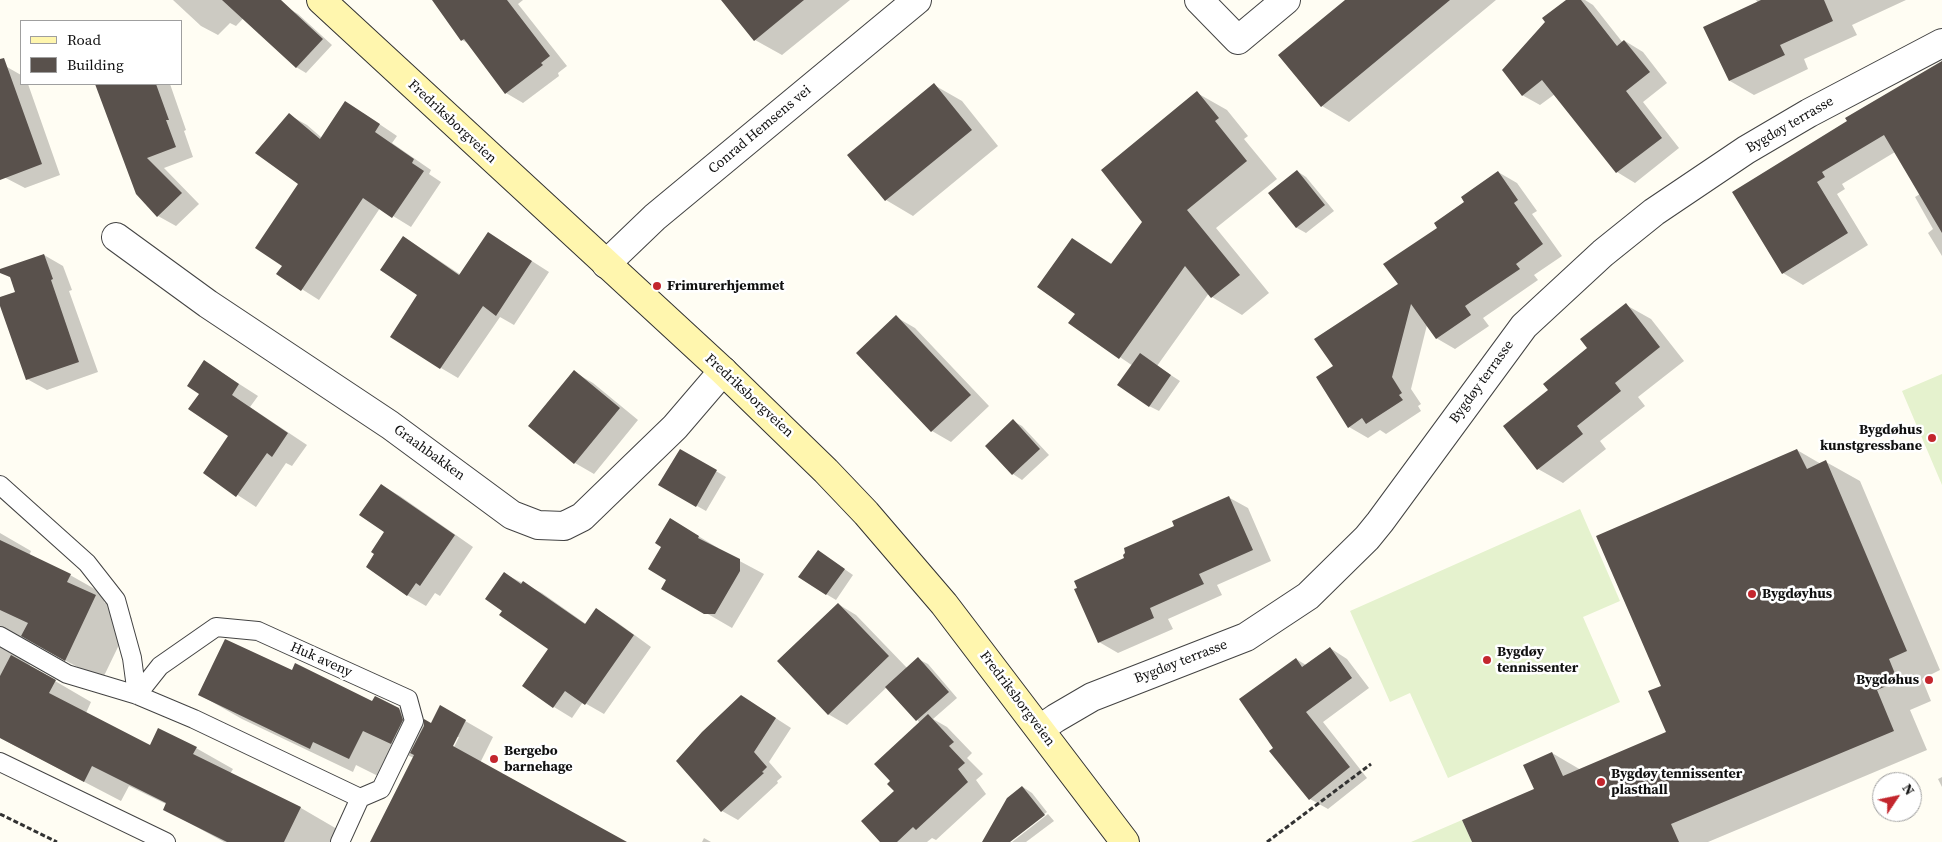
<!DOCTYPE html>
<html>
<head>
<meta charset="utf-8">
<style>
  body { margin:0 }
  #map { position:relative; width:1942px; height:842px; overflow:hidden; background:#fffdf3; font-family:"Source Serif 4",serif }
  canvas { display:block }
  .legend { position:absolute; left:20px; top:20px; width:162px; height:65px; box-sizing:border-box; background:#fff; border:1px solid #9f9f9f; margin:0; padding:6px 9px; list-style:none; font-size:15px; color:#101010 }
  .legend li { display:flex; align-items:center; gap:10px; height:25px }
  .legend b { width:25px; border:1px solid #9f9f9f }
  .north { position:absolute; left:1872px; top:772px; width:50px; height:50px; box-sizing:border-box; background:#fff; border:1px solid #9f9f9f; border-radius:50%; rotate:56deg; font-size:14px; font-weight:700; line-height:20px; text-align:center; color:#101010 }
  .north::after { content:''; display:block; margin:auto; width:18px; height:22px; background:#c3262d; clip-path:polygon(50% 0,100% 100%,50% 72%,0 100%) }
</style>
</head>
<body>
<div id="map">
<canvas width="1942" height="842"></canvas>
<ul class="legend">
<li><b style="height:6px;background:#fff6ae"></b>Road</li>
<li><b style="height:14px;background:#59514c"></b>Building</li>
</ul>
<div class="north">N</div>
</div>
<script>
const g = document.querySelector('canvas').getContext('2d');
g.lineJoin = 'round';
function paint(path, color) { g.fillStyle = color; g.fill(path, 'evenodd'); }
const toPath = rows => new Path2D(rows.map(r => 'M' + r).join(''));
function trace(path, color, width, dash) { g.strokeStyle = color; g.lineWidth = width; g.lineCap = dash ? 'butt' : 'round'; g.setLineDash(dash || []); g.stroke(path); }
function drawText(font, color, halo, rows, align = 'center') {
  g.font = font + ' "Source Serif 4",serif'; g.lineWidth = 5; g.setLineDash([]); g.textBaseline = 'middle'; g.strokeStyle = halo; g.fillStyle = color; for (const [text, x, y, turn = 0] of rows) {
    g.save(); g.translate(x, y); g.rotate((+turn || 0) * Math.PI / 180); g.textAlign = isNaN(turn) ? turn : align; if (halo) g.strokeText(text, 0, 0); g.fillText(text, 0, 0); g.restore();
  }
}
paint(toPath([
  [1942,374,1942,485,1902,391],
  [1580,509,1620,601,1583,617,1620,702,1448,778,1410,693,1390,702,1350,611],
  [1462,820,1472,842,1411,842]
]), '#e5f2ce');
paint(toPath([
  [173,0,246,0,254,7,236,26,230,23,218,35,201,26],
  [433,0,523,0,518,4,567,66,558,73,559,76,523,103,506,93,469,44,462,40],
  [723,0,850,0,782,55,755,40],
  [1346,0,1496,0,1349,122,1322,106],
  [1568,0,1585,0,1593,5,1623,43,1625,41,1643,52,1667,83,1643,102,1679,148,1635,183,1617,172,1555,94,1540,105,1522,95],
  [1756,0,1906,0,1852,25,1857,35,1804,59,1808,69,1754,95,1730,81,1758,3],
  [288,8,298,14,332,45,306,73,296,67],
  [1942,64,1942,256,1928,233,1933,229,1915,197,1920,194,1895,152,1842,184,1845,189,1837,194,1868,245,1803,285,1783,273,1734,193],
  [7,67,21,75,21,84,28,84,60,175,25,188,0,175,0,69],
  [100,84,170,84,186,130,184,131,193,157,164,168,199,204,176,226,158,216,97,85],
  [934,85,962,101,998,146,913,216,886,200],
  [1197,93,1227,110,1248,136,1244,139,1277,179,1216,228,1269,293,1242,315,1212,297,1209,293,1157,366,1180,381,1159,411,1149,406,1133,366,1070,323,1076,314,1073,240,1112,264,1143,222],
  [363,113,397,136,392,143,431,170,429,174,441,182,411,227,380,208,319,300,278,274,283,265,299,184,289,115,307,125,322,138],
  [1297,171,1306,177,1334,211,1306,233,1297,228,1270,193],
  [1498,172,1517,183,1537,211,1532,214,1562,256,1534,275,1538,280,1483,318,1489,326,1455,349,1436,338,1427,325,1411,389,1421,404,1418,406,1421,411,1386,434,1380,430,1368,438,1349,427,1335,366,1399,285,1438,228],
  [488,233,549,272,514,325,500,317,458,378,441,368,404,237,461,275],
  [44,255,63,266,72,290,69,291,98,372,47,390,27,379,0,302,0,298,16,293,11,278,0,271],
  [1626,305,1651,319,1684,361,1638,397,1645,406,1600,441,1606,449,1563,483,1538,469,1550,390],
  [896,317,915,328,989,406,951,442,932,431,858,353],
  [205,362,258,396,250,407,307,445,292,466,286,463,256,507,204,473,230,436,200,393],
  [574,372,593,383,638,420,594,474,575,463],
  [1013,421,1022,426,1049,455,1022,480,1013,474,986,446],
  [680,450,726,477,706,511,660,485],
  [1797,450,1821,464,1826,462,1860,481,1940,670,1922,679,1931,701,1910,710,1927,750,1708,842,1473,842,1535,790,1552,753,1581,770,1668,732,1662,687],
  [381,485,400,496,473,547,440,596,435,593,426,606,407,595,386,532],
  [1228,497,1248,508,1271,561,1217,585,1222,595,1168,619,1173,629,1118,653,1099,642,1126,559,1176,527],
  [690,531,718,548,717,549,764,574,732,628,663,588],
  [0,533,31,551,29,556,70,575,107,596,104,602,132,618,102,680,38,646,31,648,26,658,31,667,91,702,86,713,150,747,196,748,233,769,230,774,301,808,337,829,331,842,224,842,164,809,166,804,129,786,121,801,0,738],
  [818,551,853,575,836,600,826,594],
  [505,574,542,593,586,624,596,610,614,620,651,647,604,714,583,702,572,718,554,707,524,685,549,649,504,611],
  [838,604,856,615,908,669,918,659,928,664,957,698,933,719,947,727,972,753,967,758,983,774,976,780,986,794,936,840,932,838,927,842,882,842,895,791,920,723,887,687,847,725,828,714],
  [1330,648,1347,659,1369,688,1323,722,1367,778,1328,809,1310,799,1275,748,1296,659,1306,665],
  [292,672,373,702,399,709,425,724,432,724,441,707,493,737,480,763,625,842,371,842,414,758,405,754,392,783,356,765,353,772,242,719,200,695],
  [456,737,459,737,451,753,449,751],
  [757,706,791,728,769,762,782,777,777,781,778,783,738,820,722,811,677,761],
  [1942,777,1942,787,1938,779],
  [1023,787,1032,793,1047,812,1008,842,983,842],
  [1048,814,1054,821,1026,842,1012,842],
  [704,838,711,842,702,842]
]), '#0003');
paint(toPath([
  [222,0,281,0,323,39,296,68],
  [432,0,507,0,550,56,541,63,543,65,505,94,464,39,461,41],
  [721,0,804,0,754,41],
  [1345,0,1450,0,1321,107,1278,55],
  [1566,0,1581,0,1617,46,1624,40,1650,72,1626,91,1662,138,1616,173,1542,80,1522,96,1502,70,1545,22,1542,18],
  [1761,0,1824,0,1833,21,1780,45,1785,55,1729,81,1703,27],
  [4,58,42,164,0,180,0,59],
  [1942,61,1942,233,1884,135,1822,172,1825,177,1817,182,1848,233,1782,274,1732,192,1847,121,1845,118],
  [934,83,972,130,885,201,847,155],
  [95,84,156,84,169,120,166,120,176,147,147,158,182,193,157,217,136,194],
  [1197,91,1219,118,1215,121,1247,161,1187,210,1240,275,1211,298,1185,266,1119,359,1068,323,1075,314,1037,287,1072,238,1111,264,1142,222,1101,170],
  [345,101,380,124,375,132,414,159,412,163,424,171,392,218,363,198,301,291,276,274,282,266,255,248,298,184,255,153,289,113,320,139],
  [1297,170,1325,205,1296,228,1268,193],
  [1498,171,1518,200,1514,203,1543,244,1516,264,1520,269,1465,306,1471,315,1436,339,1411,304,1392,377,1402,393,1399,395,1403,400,1366,424,1362,418,1348,428,1316,377,1333,366,1314,339,1398,284,1383,264,1437,228,1434,223,1464,202,1461,197],
  [488,232,532,261,496,316,483,306,440,369,390,337,417,295,380,270,403,236,459,275],
  [44,254,53,279,51,280,79,362,26,380,0,306,0,297,15,292,10,277,0,273,0,269],
  [1626,303,1660,347,1615,383,1621,391,1577,426,1583,434,1537,470,1503,426,1548,390,1543,384,1587,348,1580,339],
  [896,315,971,395,931,432,856,353],
  [1140,353,1171,375,1149,407,1117,385],
  [204,360,239,384,232,395,288,433,272,457,267,453,236,497,203,473,228,436,188,409,199,394,187,386],
  [574,370,620,408,574,464,528,426],
  [1013,419,1040,449,1012,475,985,446],
  [680,449,717,470,696,507,658,485],
  [1797,449,1807,469,1826,460,1907,651,1889,659,1898,681,1877,690,1894,731,1671,824,1679,842,1472,842,1462,820,1534,789,1523,765,1552,752,1563,776,1666,732,1648,691,1661,686,1596,536],
  [381,484,455,535,420,586,416,583,407,596,366,567,374,554,371,552,384,532,359,515],
  [1229,496,1253,550,1199,574,1204,584,1150,608,1154,618,1098,643,1074,589,1077,588,1074,581,1124,558,1123,555,1125,553,1124,548,1174,526,1172,521],
  [670,518,699,536,698,538,740,559,740,571,715,614,704,614,661,589,666,580,648,569,661,547,655,543],
  [0,540,71,574,67,582,96,595,65,661,21,636,28,623,0,610],
  [818,550,845,569,826,595,798,577],
  [504,572,521,584,523,581,585,624,596,608,634,635,585,705,565,691,553,708,522,686,548,649,499,615,502,611,485,599],
  [838,603,889,656,828,715,777,661],
  [225,639,292,670,295,663,372,701,375,696,399,708,403,720,391,744,363,731,349,759,313,742,310,749,198,695],
  [1330,647,1352,678,1306,712,1350,767,1309,800,1269,751,1273,748,1239,699,1296,658,1302,667],
  [11,655,56,680,49,693,150,745,158,728,197,747,193,754,301,807,284,842,227,842,163,810,166,803,92,766,84,782,0,738,0,676],
  [918,657,949,692,916,721,885,687],
  [741,695,776,718,754,752,767,767,762,772,764,773,721,812,676,761,702,732],
  [440,705,466,720,453,746,627,842,370,842,414,755,410,753,424,726,424,719,431,723],
  [928,714,954,742,949,746,965,763,958,769,968,782,916,830,913,827,897,842,880,842,861,821,894,791,887,784,890,781,874,764],
  [1022,786,1045,815,1010,842,982,842,1007,798]
]), '#59514c');
const lane = toPath([
  [0,485,87,563,116,600,132,658,137,695],
  [0,636,67,674,137,695,194,719,360,798,340,842],
  [137,695,160,666,216,627,258,631,408,699,414,721,381,789,360,798],
  [0,762,166,842]
]);
const street = toPath([
  [1199,0,1238,40,1286,0],
  [116,237,208,304,390,425,512,515,538,525,564,526,582,517,675,427,723,371],
  [606,264,655,217,917,0],
  [1040,729,1056,718,1092,697,1246,637,1308,596,1367,538,1380,522,1524,326,1603,253,1654,212,1746,150,1809,113,1942,43]
]);
const secondary = toPath([
  [321,0,723,371,826,471,866,513,944,604,1125,842]
]);
trace(lane, '#434343', 20);
trace(street, '#434343', 30);
trace(secondary, '#323232', 30);
trace(toPath([
  [0,814,57,842],
  [1267,842,1371,764]
]), '#323232', 3, [5, 2.5]);
trace(lane, '#fff', 18);
trace(street, '#fff', 28);
trace(secondary, '#fff6ae', 28);
for (const [x, y, r, color] of [
  [657,286,5,"#c3262d"],
  [1932,438,5,"#c3262d"],
  [1752,594,5,"#c3262d"],
  [1487,660,5,"#c3262d"],
  [1929,680,5,"#c3262d"],
  [494,759,5,"#c3262d"],
  [1601,782,5,"#c3262d"]
]) { const dot = new Path2D(); dot.arc(x, y, r, 0, 2 * Math.PI); g.fillStyle = color; g.fill(dot); trace(dot, '#fff', 2); }
drawText('14px', '#101010', '#fff', [
  ["Fredriksborgveien",452,122,43],
  ["Bygdøy terrasse",1790,125,-30],
  ["Conrad Hemsens vei",760,130,-40],
  ["Bygdøy terrasse",1482,382,-54],
  ["Fredriksborgveien",749,396,43],
  ["Graahbakken",429,453,36],
  ["Huk aveny",321,660,24],
  ["Bygdøy terrasse",1181,662,-21],
  ["Fredriksborgveien",1017,699,53]
]);
drawText('bold 14px', '#101010', '#fff', [
  ["Frimurerhjemmet",667,286],
  ["Bygdøhus",1922,430,"right"],
  ["kunstgressbane",1922,446,"right"],
  ["Bygdøyhus",1762,594],
  ["Bygdøy",1497,652],
  ["tennissenter",1497,668],
  ["Bygdøhus",1919,680,"right"],
  ["Bergebo",504,751],
  ["barnehage",504,767],
  ["Bygdøy tennissenter",1611,774],
  ["plasthall",1611,790]
], 'left');
</script>
</body>
</html>
